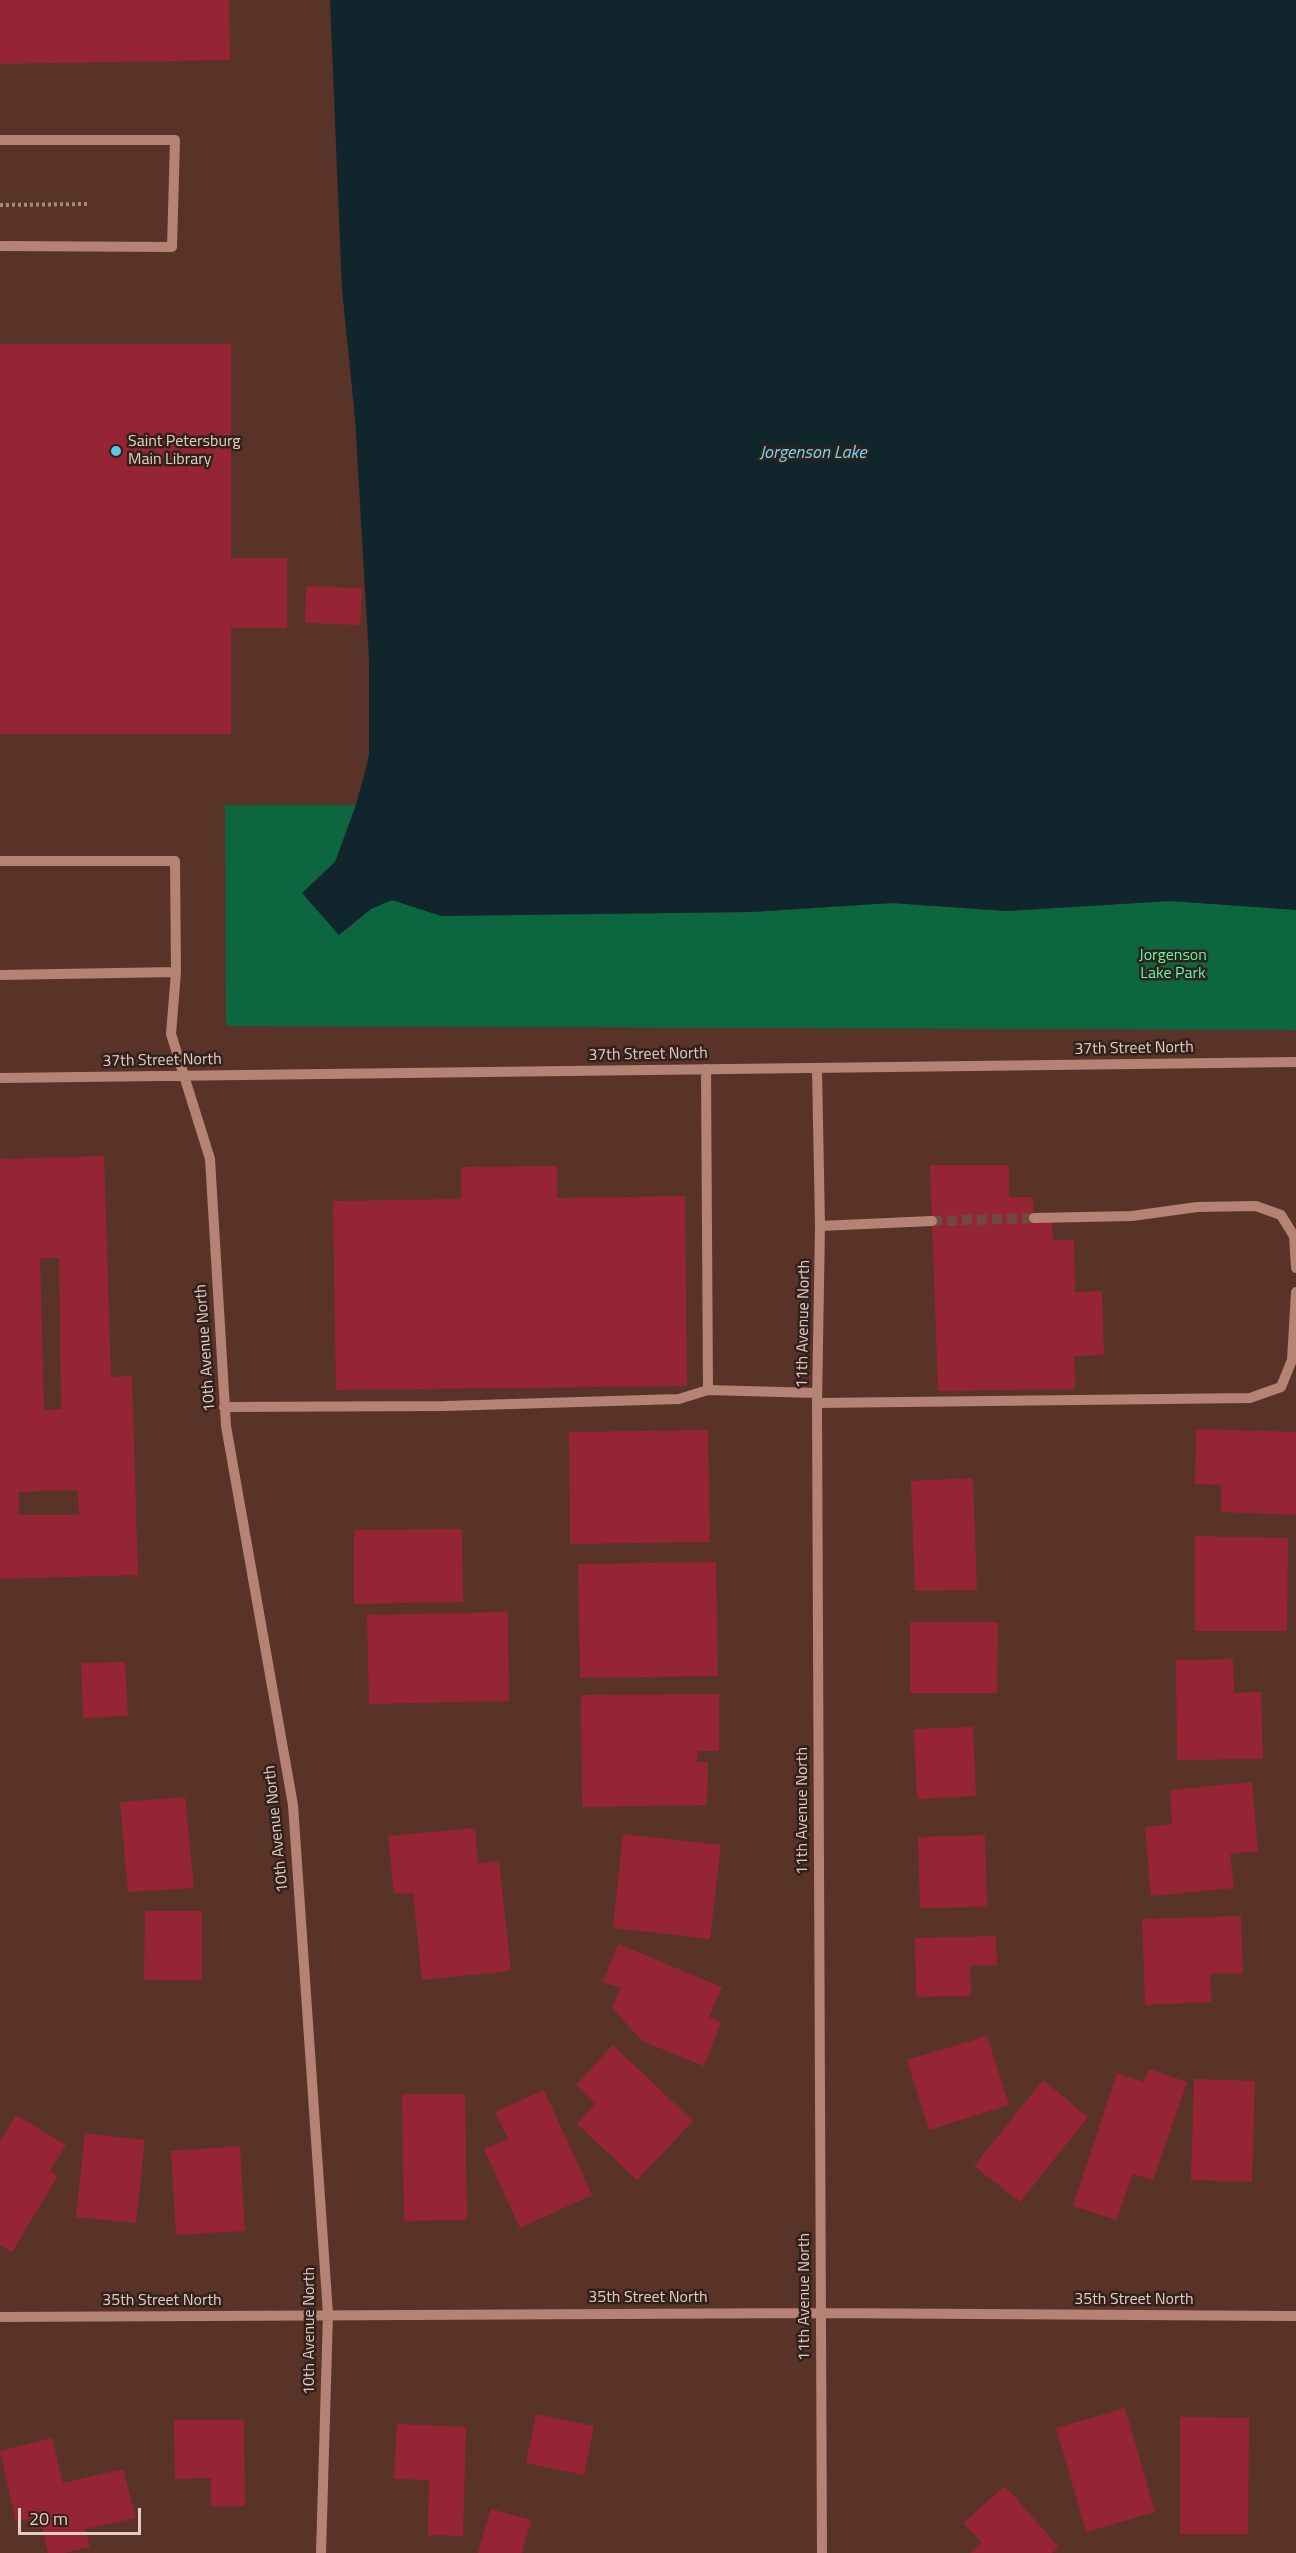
<!DOCTYPE html>
<html>
<head>
<meta charset="utf-8">
<style>
  body { margin:0 }
  #map { position:relative; width:1296px; height:2553px; overflow:hidden; background:#593328; font-family:"Titillium Web",sans-serif }
  canvas { display:block }
  .scale { position:absolute; left:18px; top:2508px; width:123px; height:27px; box-sizing:border-box; border:3px solid #e3ccc4; border-top:0; padding-left:8px; font-size:18px; line-height:21px; white-space:nowrap; color:#e3ccc4; -webkit-text-stroke:4px #32211b; paint-order:stroke }
</style>
</head>
<body>
<div id="map">
<canvas width="1296" height="2553"></canvas>
<div class="scale">20 m</div>
</div>
<script>
const g = document.querySelector('canvas').getContext('2d');
g.lineJoin = 'round';
function paint(path, color) { g.fillStyle = color; g.fill(path, 'evenodd'); }
const toPath = rows => new Path2D(rows.map(r => 'M' + r).join(''));
function trace(path, color, width, dash) { g.strokeStyle = color; g.lineWidth = width; g.lineCap = dash ? 'butt' : 'round'; g.setLineDash(dash || []); g.stroke(path); }
function drawText(font, color, halo, rows, align = 'center') {
  g.font = font + ' "Titillium Web",sans-serif'; g.lineWidth = 5; g.setLineDash([]); g.textBaseline = 'middle'; g.strokeStyle = halo; g.fillStyle = color; for (const [text, x, y, turn = 0] of rows) {
    g.save(); g.translate(x, y); g.rotate((+turn || 0) * Math.PI / 180); g.textAlign = isNaN(turn) ? turn : align; if (halo) g.strokeText(text, 0, 0); g.fillText(text, 0, 0); g.restore();
  }
}
paint(toPath([
  [225,805,356,805,335,862,302,893,339,935,371,909,392,900,442,916,751,912,892,903,1006,911,1170,901,1293,909,1296,910,1296,1030,226,1026]
]), '#0c6640');
paint(toPath([
  [330,0,1296,0,1296,910,1170,901,1006,911,892,903,751,912,441,916,392,900,371,909,339,935,302,893,335,862,356,805,369,756,369,658,355,418,342,289]
]), '#11262c');
paint(toPath([
  [0,0,229,0,230,60,0,64],
  [0,344,231,344,231,558,287,558,287,628,231,628,231,734,0,734],
  [306,586,362,588,360,625,305,623],
  [104,1156,111,1377,132,1376,138,1575,0,1579,0,1159],
  [40,1258,59,1258,61,1409,44,1410],
  [78,1490,79,1515,19,1515,19,1492],
  [930,1165,1009,1165,1009,1197,1033,1197,1034,1220,1052,1219,1053,1240,1074,1240,1075,1292,1102,1291,1104,1355,1074,1356,1075,1389,938,1391],
  [557,1166,557,1198,685,1196,687,1386,336,1390,333,1201,461,1199,461,1167],
  [1196,1429,1296,1432,1296,1515,1221,1512,1221,1485,1195,1484],
  [708,1430,710,1542,570,1544,569,1432],
  [973,1478,977,1590,915,1591,911,1481],
  [462,1529,463,1602,354,1604,354,1530],
  [1195,1536,1288,1538,1287,1631,1195,1631],
  [716,1562,718,1676,580,1678,578,1564],
  [508,1612,509,1701,369,1704,367,1615],
  [910,1622,998,1622,997,1693,910,1693],
  [1233,1659,1234,1693,1261,1692,1263,1759,1177,1760,1176,1660],
  [125,1662,128,1716,83,1718,81,1663],
  [719,1694,719,1751,698,1751,697,1762,708,1762,707,1805,582,1807,581,1695],
  [973,1727,976,1796,917,1799,914,1729],
  [1252,1782,1258,1851,1230,1854,1234,1888,1151,1896,1145,1827,1172,1824,1170,1790],
  [185,1797,194,1888,128,1892,120,1802],
  [475,1828,478,1863,499,1861,511,1971,422,1980,413,1893,394,1894,388,1836],
  [623,1834,721,1845,710,1939,613,1928],
  [985,1835,987,1907,920,1908,918,1837],
  [145,1911,202,1911,202,1980,144,1980],
  [1241,1916,1243,1973,1210,1974,1211,2002,1145,2005,1142,1919],
  [996,1936,997,1965,970,1966,971,1996,916,1997,915,1938],
  [618,1944,722,1987,709,2017,721,2022,704,2066,642,2041,612,2008,621,1988,603,1982],
  [987,2036,1009,2105,929,2130,907,2060],
  [613,2045,693,2121,637,2180,577,2124,595,2104,576,2085],
  [1149,2069,1187,2082,1153,2180,1133,2174,1116,2220,1073,2206,1117,2073,1144,2082],
  [1194,2079,1255,2081,1252,2182,1191,2180],
  [1043,2080,1088,2117,1020,2202,974,2166],
  [544,2090,592,2195,520,2228,484,2149,508,2139,495,2112],
  [402,2094,465,2094,467,2220,404,2221],
  [16,2115,66,2145,50,2171,58,2176,12,2252,0,2245,0,2142],
  [85,2133,145,2140,136,2223,76,2217],
  [240,2146,245,2231,176,2235,171,2151],
  [1125,2408,1155,2512,1086,2532,1056,2428],
  [536,2414,594,2426,584,2475,526,2463],
  [1180,2417,1249,2418,1248,2534,1180,2534],
  [174,2420,244,2420,245,2506,211,2507,211,2478,175,2479],
  [397,2424,466,2427,463,2536,428,2535,429,2480,394,2479],
  [52,2438,63,2483,123,2469,136,2518,85,2529,90,2547,64,2553,48,2553,39,2516,16,2522,0,2451],
  [1005,2486,1059,2547,1052,2553,970,2553,982,2543,963,2523],
  [491,2509,531,2520,522,2553,478,2553]
]), '#952534');
trace(toPath([
  [932,1221,1034,1218]
]), '#6e4a3f', 10, [10, 5]);
trace(toPath([
  [0,205,89,204]
]), '#a4877d', 4, [3, 3]);
trace(toPath([
  [0,140,175,140,172,247,0,246],
  [0,861,175,861,176,972,171,1034,210,1159,226,1426,293,1805,328,2314,321,2553],
  [0,975,176,972],
  [817,1068,820,1226,817,1403,822,2553],
  [706,1069,708,1390,817,1393],
  [0,1078,1296,1062],
  [1034,1218,1132,1216,1197,1207,1256,1206,1281,1215,1294,1236,1296,1268],
  [820,1226,932,1221],
  [817,1403,1250,1398,1281,1387,1292,1360,1296,1292],
  [224,1407,445,1406,679,1399,708,1390],
  [0,2317,819,2313,1296,2316]
]), '#b58373', 10);
for (const [x, y, r, color] of [
  [116,451,6,"#5ac8e6"]
]) { const dot = new Path2D(); dot.arc(x, y, r, 0, 2 * Math.PI); g.fillStyle = color; g.fill(dot); trace(dot, '#32211b', 2); }
drawText('16px', '#e3ccc4', '#32211b', [
  ["Saint Petersburg",128,442],
  ["Main Library",128,460]
], 'left');
drawText('16px', '#56fdad', '#32211b', [
  ["Jorgenson",1173,956],
  ["Lake Park",1173,974]
]);
drawText('16px', '#e3ccc4', '#32211b', [
  ["37th Street North",1134,1049,-1],
  ["37th Street North",648,1055,-1],
  ["37th Street North",162,1061,-1],
  ["11th Avenue North",804,1324,-89],
  ["10th Avenue North",206,1348,-94],
  ["11th Avenue North",803,1811,-90],
  ["10th Avenue North",277,1829,-96],
  ["11th Avenue North",805,2297,-90],
  ["35th Street North",648,2298],
  ["35th Street North",1134,2300],
  ["35th Street North",162,2301],
  ["10th Avenue North",310,2331,-90]
]);
drawText('italic 18px', '#6cd6f3', '#32211b', [
  ["Jorgenson Lake",813,454]
]);
</script>
</body>
</html>
